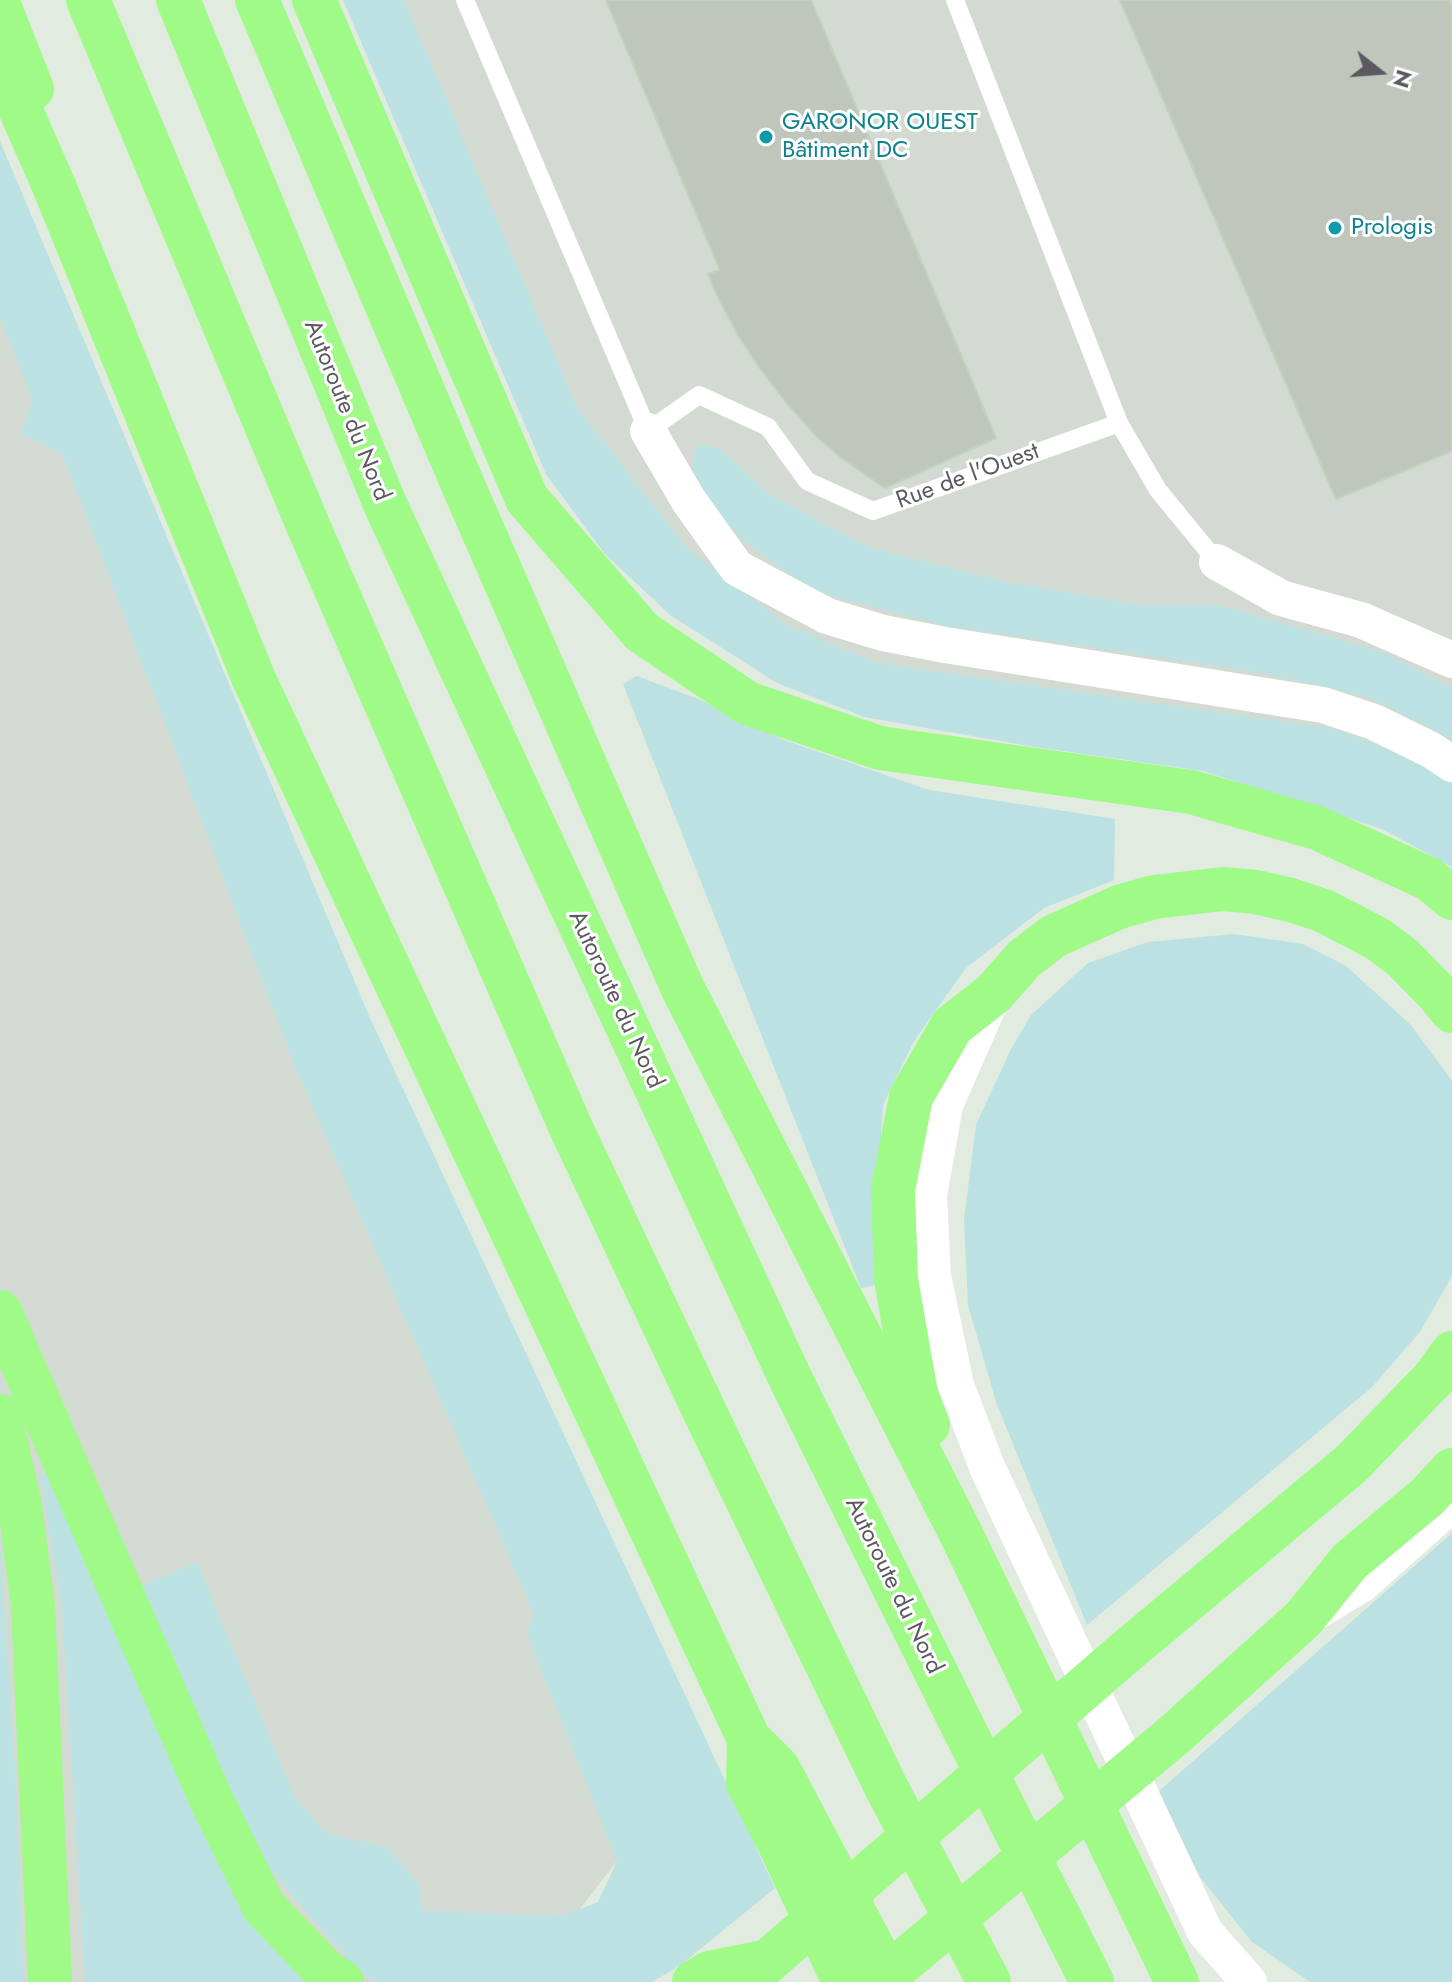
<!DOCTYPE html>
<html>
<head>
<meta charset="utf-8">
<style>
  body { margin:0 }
  #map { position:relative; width:1452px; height:1982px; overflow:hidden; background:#e2ebe0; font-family:Jost,sans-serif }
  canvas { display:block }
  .north { position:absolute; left:1340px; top:32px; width:80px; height:80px; -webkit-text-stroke:6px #fff; paint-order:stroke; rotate:107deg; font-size:22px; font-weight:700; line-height:32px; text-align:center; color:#5d5961 }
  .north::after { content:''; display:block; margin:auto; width:28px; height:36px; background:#5d5961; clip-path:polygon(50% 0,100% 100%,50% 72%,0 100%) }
</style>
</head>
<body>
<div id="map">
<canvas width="1452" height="1982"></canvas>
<div class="north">N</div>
</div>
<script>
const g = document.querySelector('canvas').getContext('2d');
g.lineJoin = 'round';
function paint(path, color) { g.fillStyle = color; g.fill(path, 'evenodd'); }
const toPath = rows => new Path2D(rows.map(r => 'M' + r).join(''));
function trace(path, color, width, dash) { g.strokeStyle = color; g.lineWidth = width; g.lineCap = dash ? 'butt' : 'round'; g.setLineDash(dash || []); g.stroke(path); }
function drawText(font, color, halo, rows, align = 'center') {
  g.font = font + ' Jost,sans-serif'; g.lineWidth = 6; g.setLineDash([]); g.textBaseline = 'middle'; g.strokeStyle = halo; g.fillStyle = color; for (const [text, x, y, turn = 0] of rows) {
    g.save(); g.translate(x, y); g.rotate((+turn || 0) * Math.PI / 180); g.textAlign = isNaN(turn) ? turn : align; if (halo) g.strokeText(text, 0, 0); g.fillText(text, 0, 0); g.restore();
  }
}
paint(toPath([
  [380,0,1452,0,1452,859,1263,756,847,678,653,568],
  [0,151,673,1789,523,1982,0,1982]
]), '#d3dad2');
paint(toPath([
  [343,0,404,0,577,408,687,548,784,624,877,663,1333,729,1426,762,1452,781,1452,867,1382,829,1203,771,1035,747,864,717,777,683,670,615,604,553,546,474],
  [0,141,370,1018,775,1888,682,1964,652,1982,378,1982,362,1975,241,1837,141,1586,197,1562,294,1796,327,1834,386,1847,419,1884,421,1911,561,1916,598,1902,617,1861,527,1634,534,1614,293,1062,63,455,21,433,33,401,0,319],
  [702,443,720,449,770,495,871,548,998,580,1135,605,1220,605,1382,652,1452,688,1452,739,1368,697,1252,671,946,626,813,591,742,539,707,502,692,468,695,450],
  [637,676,701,700,784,740,929,790,1115,819,1114,880,1044,908,966,968,914,1041,883,1105,877,1198,876,1285,861,1288,623,684],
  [1234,934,1303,944,1346,966,1411,1025,1452,1081,1452,1276,1420,1332,1371,1388,1087,1625,997,1405,968,1305,964,1220,976,1125,1011,1049,1031,1015,1088,963,1148,942],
  [40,1473,52,1477,323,1982,85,1982,62,1609],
  [1452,1533,1452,1982,1310,1982,1252,1942,1200,1877,1158,1792],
  [0,1536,14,1754,24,1982,0,1982]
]), '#bce1e3');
const building = toPath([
  [606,0,811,0,996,438,885,488,843,459,818,438,785,401,759,367,738,335,717,295,708,274,720,270,606,0],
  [1120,0,1449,0,1452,5,1452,451,1336,499,1120,0]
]);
paint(building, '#bfc6bc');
trace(building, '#c3d0be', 2);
trace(toPath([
  [465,0,648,431,699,395,768,427,807,481,873,511,1119,423,1158,490,1217,562],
  [955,0,1119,423]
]), '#fff', 18);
trace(toPath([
  [648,431,689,501,737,568,827,616,883,633,945,645,1323,705,1374,722,1431,750,1452,764],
  [1217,562,1281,598,1361,620,1452,660],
  [994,993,945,1105,929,1195,933,1276,956,1385,987,1467,1205,1932,1249,1982],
  [1319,1610,1362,1584,1452,1504]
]), '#fff', 36);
trace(toPath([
  [88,0,310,530,571,1128,710,1423,886,1787,989,1982],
  [178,0,385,504,792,1382,962,1725,1092,1982],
  [257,0,463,485,682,987,961,1534,1177,1982],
  [314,0,527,499,642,632,747,703,880,748,1191,792,1317,828,1429,879,1452,898],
  [0,8,32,89],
  [0,63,54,186,253,677,749,1739,778,1768,891,1982],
  [0,1312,209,1795,264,1907,325,1971,342,1982],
  [0,1416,20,1506,33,1606,50,1982],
  [928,1425,916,1395,896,1279,893,1190,911,1097,952,1026,994,993,1024,959,1054,936,1119,907,1154,897,1223,889,1256,892,1291,900,1324,911,1378,939,1403,958,1438,994,1452,1011],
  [749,1739,748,1783,782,1849,844,1982],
  [694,1982,709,1973,768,1961],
  [744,1982,1128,1650,1351,1464,1435,1377,1452,1353],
  [879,1982,1174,1735,1303,1619,1350,1561,1427,1497,1452,1470]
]), '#a0fa88', 44);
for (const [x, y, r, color] of [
  [766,137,8,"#0f9aa8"],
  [1335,228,8,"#0f9aa8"]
]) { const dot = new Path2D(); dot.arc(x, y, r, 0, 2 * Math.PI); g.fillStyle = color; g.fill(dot); trace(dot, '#fff', 3); }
drawText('24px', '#0d838f', '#fff', [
  ["GARONOR OUEST",782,123],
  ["Bâtiment DC",782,151],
  ["Prologis",1351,228]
], 'left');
drawText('24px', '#5d5961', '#fff', [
  ["Autoroute du Nord",346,411,68],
  ["Rue de l'Ouest",968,477,-20],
  ["Autoroute du Nord",615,1000,65],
  ["Autoroute du Nord",893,1586,64]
]);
</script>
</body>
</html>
